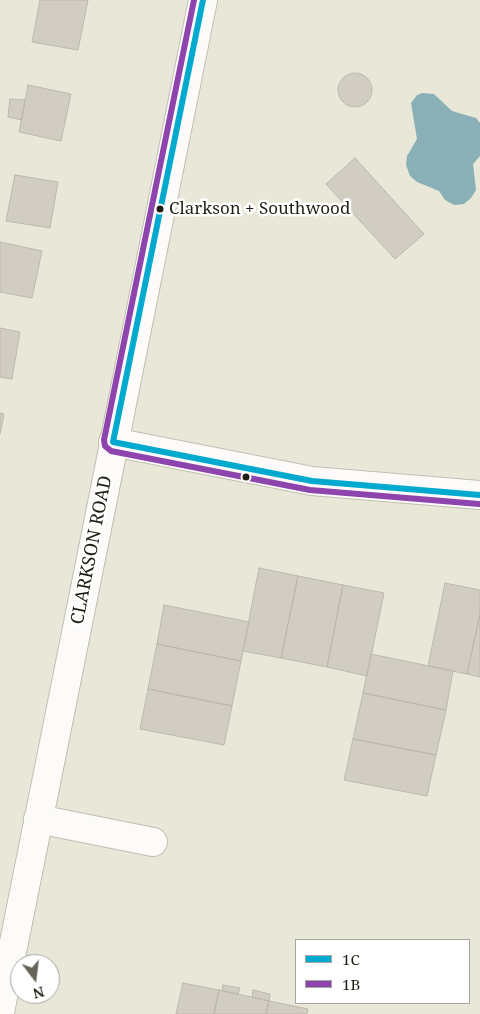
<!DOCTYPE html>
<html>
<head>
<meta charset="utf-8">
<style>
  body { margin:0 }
  #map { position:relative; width:480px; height:1014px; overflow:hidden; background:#e9e7d8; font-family:"Noto Serif",serif }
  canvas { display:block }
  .legend { position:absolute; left:295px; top:939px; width:175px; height:65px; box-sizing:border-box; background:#fff; border:1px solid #a6a5a1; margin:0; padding:6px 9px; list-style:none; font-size:15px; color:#201e13 }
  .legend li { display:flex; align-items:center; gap:10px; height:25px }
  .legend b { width:25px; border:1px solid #a6a5a1 }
  .north { position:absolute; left:10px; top:954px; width:50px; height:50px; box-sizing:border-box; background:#fff; border:1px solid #a6a5a1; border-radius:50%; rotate:165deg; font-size:14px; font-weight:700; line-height:20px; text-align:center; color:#201e13 }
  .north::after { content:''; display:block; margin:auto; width:18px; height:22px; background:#666458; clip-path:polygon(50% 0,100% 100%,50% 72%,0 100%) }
</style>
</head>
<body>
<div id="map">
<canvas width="480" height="1014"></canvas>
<ul class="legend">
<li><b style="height:6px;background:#00a9ce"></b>1C</li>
<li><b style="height:6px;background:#8e44ad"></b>1B</li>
</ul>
<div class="north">N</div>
</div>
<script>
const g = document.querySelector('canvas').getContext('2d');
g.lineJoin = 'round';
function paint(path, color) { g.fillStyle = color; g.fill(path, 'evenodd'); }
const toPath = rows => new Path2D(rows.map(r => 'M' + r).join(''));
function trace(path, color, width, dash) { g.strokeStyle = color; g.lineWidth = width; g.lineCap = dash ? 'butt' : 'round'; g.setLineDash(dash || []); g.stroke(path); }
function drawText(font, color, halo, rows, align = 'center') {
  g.font = font + ' "Noto Serif",serif'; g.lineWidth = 5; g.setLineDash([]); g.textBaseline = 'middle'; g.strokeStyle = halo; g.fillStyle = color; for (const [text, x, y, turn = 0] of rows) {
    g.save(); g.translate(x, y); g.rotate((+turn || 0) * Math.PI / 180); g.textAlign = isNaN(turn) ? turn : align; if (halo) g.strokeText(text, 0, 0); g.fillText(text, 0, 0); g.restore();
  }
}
paint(toPath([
  [422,93,434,94,452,111,476,118,480,123,480,156,473,164,476,190,471,198,464,204,454,205,445,200,439,191,417,182,410,176,406,165,407,156,417,139,411,103,417,95]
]), '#89b0b7');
const building = toPath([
  [40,0,88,0,78,50,32,42,40,0],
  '338 90a17 17 0 1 1 34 0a17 17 0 1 1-34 0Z',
  [28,85,71,94,61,141,19,132,28,85],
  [10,99,25,100,22,120,8,117,10,99],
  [355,158,424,234,395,259,326,184,355,158],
  [15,175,58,182,50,228,6,221,15,175],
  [0,242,42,251,32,298,0,292,0,242],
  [0,328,20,332,12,379,0,377,0,328],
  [0,413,4,414,0,434,0,413],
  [259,568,298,576,281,658,243,651,259,568],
  [298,576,343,585,327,667,281,658,298,576],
  [445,583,480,590,480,614,467,674,428,666,445,583],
  [343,585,384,593,367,676,327,667,343,585],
  [164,605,249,622,241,661,157,644,164,605],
  [480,614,480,677,467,674,480,614],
  [157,644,241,661,232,706,148,689,157,644],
  [371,654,453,671,446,710,363,693,371,654],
  [148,689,232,706,224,745,140,729,148,689],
  [363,693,446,710,436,755,353,739,363,693],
  [353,739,436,755,427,796,344,780,353,739],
  [183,983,219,990,214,1014,176,1014,183,983],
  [223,985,240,988,238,994,222,991,223,985],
  [219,990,269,1001,266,1014,214,1014,219,990],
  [253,990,270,994,269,1001,252,997,253,990],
  [269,1001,308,1009,307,1014,266,1014,269,1001]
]);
paint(building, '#d2cdc3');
trace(building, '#bdb8ad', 1);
const minor = toPath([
  [113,442,312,481,480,495],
  [38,819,153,842],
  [0,1012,203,0]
]);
trace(minor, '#c1bfb3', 30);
trace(minor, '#fcfbf9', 28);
trace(toPath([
  [113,442,203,0],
  [113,442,312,481,480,495]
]), '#00a9ce', 6);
trace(toPath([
  [194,0,104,440,105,446,111,451,310,490,479,504]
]), '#8e44ad', 6);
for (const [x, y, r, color] of [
  [160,209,4.5,"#201e13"],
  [246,477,4.5,"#201e13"]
]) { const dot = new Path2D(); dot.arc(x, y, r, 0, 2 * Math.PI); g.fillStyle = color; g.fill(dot); trace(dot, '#fff', 2); }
drawText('17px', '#201e13', '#fff', [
  ["Clarkson + Southwood",169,209]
], 'left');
drawText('18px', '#201e13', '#fff', [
  ["CLARKSON ROAD",92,550,-79]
]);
</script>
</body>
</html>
